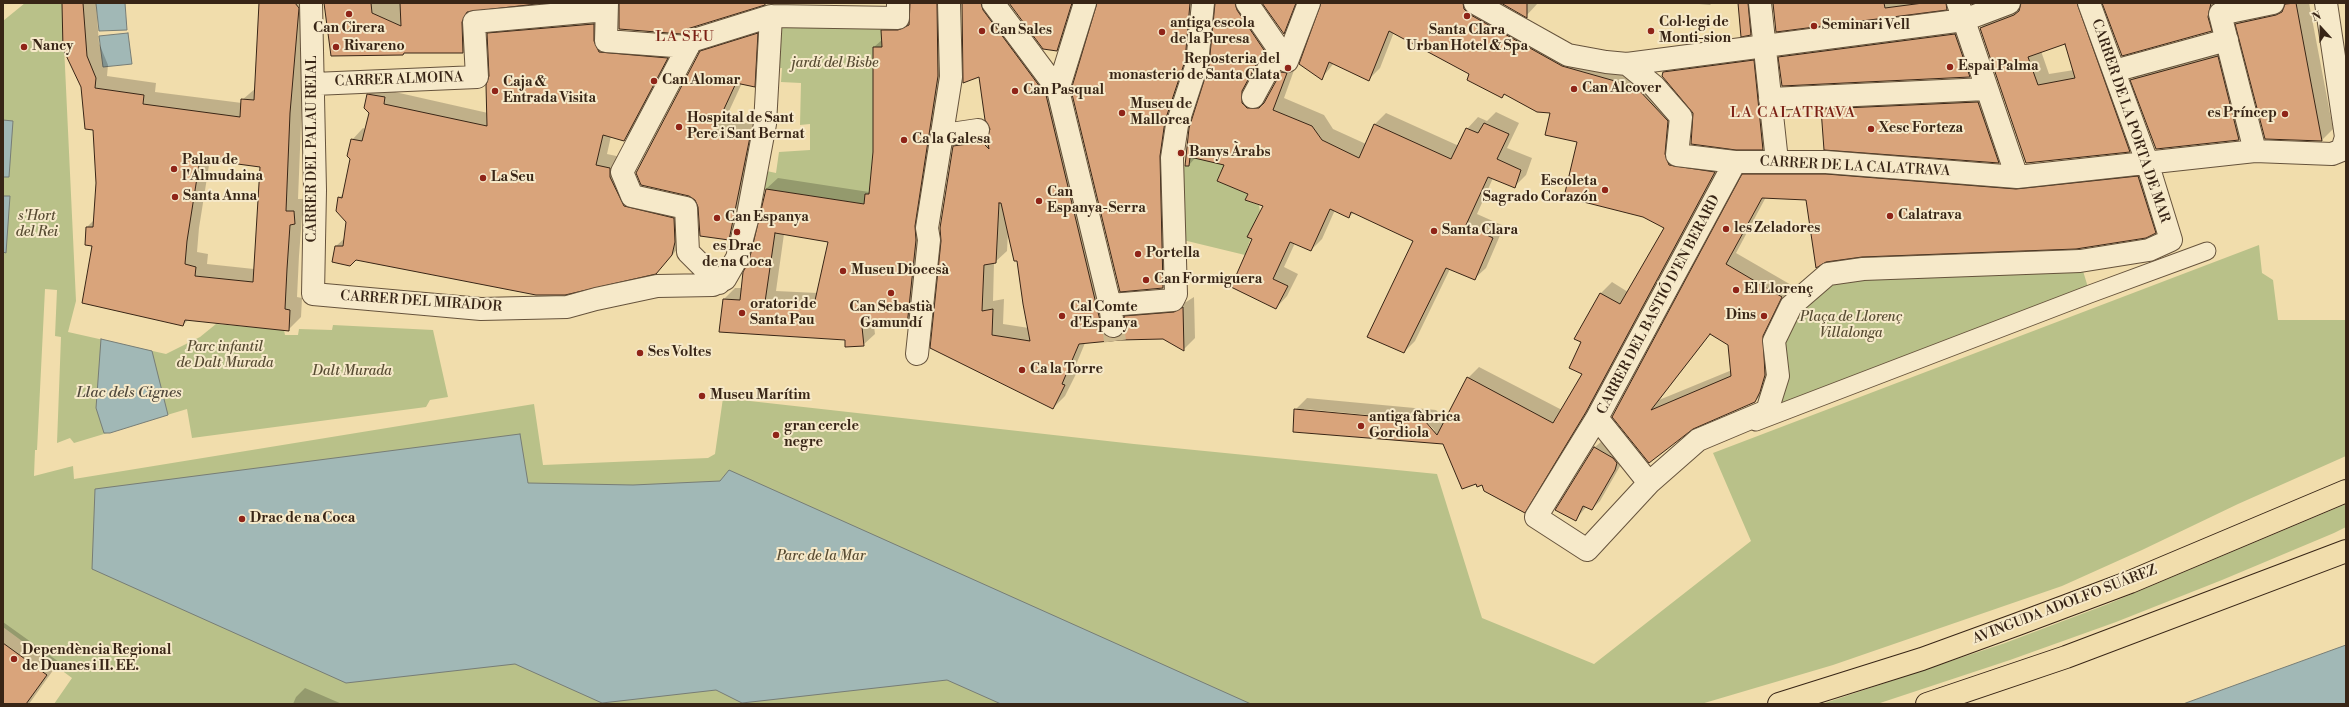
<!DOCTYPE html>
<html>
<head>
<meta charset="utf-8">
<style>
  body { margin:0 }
  #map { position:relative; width:2349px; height:707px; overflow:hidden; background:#f1ddac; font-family:"Libre Bodoni",serif }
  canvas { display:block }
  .frame { position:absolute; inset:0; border:4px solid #382516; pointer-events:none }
  .north { position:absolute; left:2301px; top:8px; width:40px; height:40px; -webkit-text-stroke:3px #f6e9c9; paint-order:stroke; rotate:339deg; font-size:11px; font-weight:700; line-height:16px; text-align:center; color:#382516 }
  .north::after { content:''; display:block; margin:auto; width:14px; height:18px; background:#382516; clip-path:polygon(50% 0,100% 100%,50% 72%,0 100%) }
</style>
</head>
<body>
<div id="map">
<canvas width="2349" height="707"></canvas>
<div class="frame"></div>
<div class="north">N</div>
</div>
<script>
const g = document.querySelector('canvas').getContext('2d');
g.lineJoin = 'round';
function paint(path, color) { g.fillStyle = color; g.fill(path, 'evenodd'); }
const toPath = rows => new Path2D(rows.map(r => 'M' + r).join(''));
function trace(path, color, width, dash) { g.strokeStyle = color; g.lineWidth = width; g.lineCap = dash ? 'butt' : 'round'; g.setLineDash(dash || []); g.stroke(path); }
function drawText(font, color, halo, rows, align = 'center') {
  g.font = font + ' "Libre Bodoni",serif'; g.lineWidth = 4; g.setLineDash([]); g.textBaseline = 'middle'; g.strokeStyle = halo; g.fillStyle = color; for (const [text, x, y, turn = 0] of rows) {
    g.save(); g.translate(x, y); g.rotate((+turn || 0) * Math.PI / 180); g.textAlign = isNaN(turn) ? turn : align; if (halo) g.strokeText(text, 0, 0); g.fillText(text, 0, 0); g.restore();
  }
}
paint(toPath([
  [25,3,62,3,76,301,68,332,166,354,200,337,216,324,284,330,285,335,298,335,299,329,332,330,333,325,433,330,448,397,430,400,426,407,192,438,187,409,74,443,70,438,57,443,61,337,55,336,57,290,45,289,37,450,35,450,34,476,73,466,74,479,534,404,543,465,708,458,715,454,723,398,1134,444,1437,474,1482,618,1594,664,1751,541,1713,453,2259,245,2262,273,2273,280,2278,320,2346,320,2346,456,2238,504,2142,550,2062,586,1833,665,1701,704,54,704,72,678,3,627,3,21],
  [777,23,881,27,882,47,873,47,873,152,869,194,864,204,759,188,762,170,776,173,779,152,810,150,810,124,800,125,801,83,781,82,782,68,771,69],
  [1190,157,1225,163,1217,181,1248,194,1245,200,1259,205,1260,212,1245,255,1183,240,1177,166,1189,166],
  [2080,261,2090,294,1780,413,1774,341,1828,274],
  [2346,504,2346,527,2334,533,2222,580,2116,622,2010,660,1877,704,1822,704,2005,643,2108,604]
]), '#b9c189');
const water = toPath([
  [96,3,125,3,127,30,99,31,96,3],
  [128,33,132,64,103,67,99,36,128,33],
  [3,120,13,121,9,177,3,177,3,120],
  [3,196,10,196,6,253,3,252,3,196],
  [101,339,152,351,168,415,110,433,104,433,96,408,101,339],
  [520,434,528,483,633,485,720,481,729,470,1251,704,1001,704,947,680,742,703,716,690,602,703,515,664,346,683,92,569,95,489,520,434],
  [2346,645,2346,704,2183,704,2346,645]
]);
paint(water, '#a1b8b6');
trace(water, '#777d76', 1);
paint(toPath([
  [63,3,96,3,99,43,108,65,107,76,156,83,155,92,242,103,242,100,256,88,260,3,310,3,302,100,298,199,306,199,307,211,302,216,299,256,297,297,302,298,301,317,288,330,189,319,183,325,93,245,87,227,95,219,97,183,94,129,82,87],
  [210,159,261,166,254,269,207,264,208,254,197,252,199,228],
  [325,3,541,3,472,10,474,41,463,52],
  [619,3,886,3,767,3,687,28],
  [911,3,948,3,918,314,907,325,873,319,875,334,863,345,724,299,735,288,742,288,766,189,778,178,869,192,871,190,874,152,874,47,883,39,882,31,894,19,910,20],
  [784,234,829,241,818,293,776,291],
  [963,3,997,3,1057,84,1120,327,1126,327,1125,317,1137,305,1186,302,1194,297,1195,338,1184,349,1163,338,1120,339,1085,343,1073,372,1076,374,1065,396,1053,408,931,348,954,147,965,135,991,131,980,76],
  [1008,232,1018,260,1029,328,1003,324,1004,299,993,301,994,263,1007,251],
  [1010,3,1080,3,1068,38,1057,50],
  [1098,3,1200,3,1176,109,1174,276,1163,287],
  [1216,3,1251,3,1275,38,1259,97,1266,98,1282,72,1293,61,1297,62,1284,98,1324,115,1333,129,1366,144,1375,124,1386,113,1459,146,1467,129,1478,117,1487,121,1496,112,1519,123,1507,148,1532,158,1526,175,1514,187,1493,178,1477,214,1504,226,1486,268,1474,279,1450,269,1415,341,1404,352,1415,240,1354,212,1349,217,1335,210,1322,239,1311,250,1295,243,1284,267,1298,274,1287,296,1276,308,1254,238,1265,206,1249,193,1225,164,1196,157,1189,165,1186,165,1210,65],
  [1262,3,1302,3,1295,22,1284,33],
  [1322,3,1481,3,1573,55,1647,76,1679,110,1676,142,1726,161,1597,399,1536,500,1524,512,1483,484,1444,443,1295,410,1307,398,1436,410,1446,420,1468,378,1479,367,1562,410,1584,373,1583,342,1600,294,1612,282,1628,292,1665,228,1551,112,1506,93,1502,97,1471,74,1394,32,1380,68,1369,79,1334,63,1321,79],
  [1304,409,1422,420,1422,417,1425,420,1430,420,1427,422,1435,431,1304,411],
  [1503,3,1538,3,1526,16],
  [1688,3,1712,3,1710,5],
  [1739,3,1760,3,1762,23,1750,34],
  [1772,3,1952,3,1947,9,1777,31],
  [2091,3,2141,140,2130,151,2026,162,1981,28,1992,16,2022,3],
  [2066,43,2074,70,2049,74,2041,51],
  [2103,3,2219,3,2222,19,2211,30],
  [2286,3,2309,3,2333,129,2322,140,2236,24,2248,12],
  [605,13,605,29,678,47,636,128,624,140,611,136,607,154,621,157,636,195,685,207,683,243,656,273,336,246,345,238,347,222,339,198,344,193,351,158,352,140,363,128,366,129,370,113,368,95,380,83,396,85,395,92,488,113,490,76,488,34,500,22],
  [770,21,767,73,754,86,742,83,724,122,762,124,742,225,729,239,701,235,700,52,714,38],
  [1967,22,1981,64,1970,76,1779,57,1791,45],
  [2229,45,2250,128,2239,139,2156,148,2131,80,2142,69],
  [1767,47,1776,135,1763,148,1694,113,1664,72,1678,59],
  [1989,92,2009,151,1999,162,1825,149,1822,110,1833,99],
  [1754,164,2028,179,2149,166,2166,221,2155,232,1807,199,1766,197,1736,253,1793,286,1773,324,1766,390,1754,402,1613,417,1743,175],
  [1711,333,1729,345,1732,370,1659,400],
  [1603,440,1623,461,1600,501,1592,509,1587,506,1576,519,1594,448],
  [3,622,59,662,29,704,3,704],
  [305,688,342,704,293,704,296,697]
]), '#0003');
const building = toPath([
  [62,3,83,3,87,56,96,78,95,88,144,95,143,104,240,117,241,99,254,100,259,3,295,3,299,8,290,113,286,211,294,211,295,224,290,225,287,269,285,309,290,310,289,331,185,320,183,326,82,303,92,246,85,245,86,227,93,227,96,183,93,130,85,129,81,87,63,49,62,3],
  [200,159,260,167,253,282,195,276,196,267,185,264,187,241,200,159],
  [324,3,371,3,372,13,401,26,400,3,545,3,467,12,462,22,463,53,404,53,403,55,331,56,324,3],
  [619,3,765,3,765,5,687,29,681,34,619,29,619,3],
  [910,3,937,3,938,76,915,226,916,240,907,326,864,318,864,326,862,327,864,346,845,347,845,340,719,332,723,299,740,300,743,272,749,261,766,189,864,204,865,194,869,194,873,152,873,47,882,47,881,30,898,30,909,25,910,3],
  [775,233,828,242,814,305,765,302,775,233],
  [962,3,981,3,983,10,1046,95,1103,333,1109,338,1115,338,1121,336,1125,330,1124,316,1174,312,1183,307,1184,351,1163,339,1120,340,1079,344,1062,384,1065,385,1053,409,930,348,941,241,940,228,953,146,982,142,989,149,987,138,990,129,985,120,979,77,963,83,962,3],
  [999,203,1001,203,1014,261,1017,261,1023,304,1030,341,992,335,993,309,982,311,984,265,996,263,999,203],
  [1009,3,1072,3,1057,51,1043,49,1009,3],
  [1097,3,1190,3,1185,61,1165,121,1160,156,1163,288,1120,292,1071,90,1097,3],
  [1215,3,1235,3,1237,10,1264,50,1242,91,1242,103,1247,108,1259,108,1264,103,1281,72,1287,73,1273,110,1312,126,1322,140,1359,158,1374,124,1451,159,1466,128,1478,133,1484,123,1509,134,1497,159,1521,170,1515,188,1488,177,1466,225,1493,238,1475,280,1446,268,1404,353,1367,337,1413,241,1351,212,1349,218,1330,209,1311,251,1290,242,1273,279,1288,286,1276,309,1231,287,1252,239,1247,237,1263,206,1245,200,1248,194,1217,181,1224,165,1190,157,1189,166,1185,166,1189,128,1209,65,1215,3],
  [1262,3,1296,3,1284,34,1262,3],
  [1321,3,1463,3,1464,9,1469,14,1562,66,1636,87,1668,121,1665,154,1669,165,1715,172,1586,412,1525,513,1484,491,1482,485,1477,487,1476,484,1462,489,1443,444,1293,432,1294,409,1425,421,1437,435,1467,377,1553,423,1582,374,1569,368,1581,342,1574,339,1600,293,1620,304,1664,228,1643,217,1564,197,1577,142,1545,135,1550,113,1537,112,1504,94,1502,98,1467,80,1469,74,1389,31,1369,81,1329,62,1322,80,1299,64,1321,3],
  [1501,3,1527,3,1527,18,1501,3],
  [1738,3,1748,3,1751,35,1741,37,1738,3],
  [1773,3,1884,3,1885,8,1923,3,1946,3,1947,10,1776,32,1773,3],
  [2021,3,2077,3,2130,152,2026,163,1980,28,2014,15,2019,11,2021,3],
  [2065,44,2075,78,2038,85,2028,57,2065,44],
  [2102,3,2211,3,2208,17,2212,31,2122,56,2102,3],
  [2296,3,2311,83,2322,141,2265,139,2235,24,2276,15,2282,12,2285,4,2296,3],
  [594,24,594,41,599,52,668,58,624,141,603,135,596,165,610,168,610,177,624,206,674,218,675,242,672,255,656,274,565,295,536,295,356,260,350,266,332,262,335,246,343,246,346,222,336,211,338,197,342,198,350,159,347,156,351,139,362,141,369,113,364,108,367,94,385,97,384,104,487,126,486,85,489,76,487,33,594,24],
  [758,33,755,87,736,83,712,135,750,137,729,240,700,236,698,207,695,200,689,196,641,185,636,173,700,51,758,33],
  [1955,34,1970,77,1782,86,1778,57,1955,34],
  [2218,56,2239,140,2156,149,2130,80,2218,56],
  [1754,60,1763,150,1736,150,1691,144,1693,113,1662,76,1663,72,1754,60],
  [1978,102,1999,163,1824,150,1821,109,1978,102],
  [1742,174,1826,174,2016,189,2138,176,2156,233,2146,238,2076,249,1862,257,1826,262,1816,268,1806,200,1762,198,1726,264,1782,297,1763,336,1765,375,1760,392,1755,402,1693,429,1649,463,1612,417,1742,174],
  [1710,334,1728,345,1731,376,1651,410,1710,334],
  [1594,447,1613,458,1617,463,1615,470,1592,510,1583,506,1576,521,1555,510,1594,447],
  [3,643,47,675,26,704,3,704,3,643]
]);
paint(building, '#d9a47b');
trace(building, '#382516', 1);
trace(toPath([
  [1113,326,1115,341]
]), '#ccb88e', 22, [22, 11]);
const pedestrian = toPath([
  [1756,422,2090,294,2207,251]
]);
const minor = toPath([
  [311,3,315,190,313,294,481,309,567,307,596,299,657,286,713,285,725,279,737,258,747,220,765,124,771,16],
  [607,3,606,41,688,47],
  [993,3,1058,90,1110,305,1113,326],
  [1247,3,1287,61],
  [1475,3,1568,55,1606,62,1627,64,1964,20,2009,3],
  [1760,3,1777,161],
  [1958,3,2017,177],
  [1287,61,1309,3],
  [1627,64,1654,86,1681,117,1677,155,1735,162,1826,162,2017,177,2255,151,2332,154,2342,150,2346,137,2326,3],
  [2114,71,2227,40],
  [314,84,477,77,474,22,606,10],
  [1058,90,1085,3],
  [1253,97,1279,49],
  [1770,99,1986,89],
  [944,135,978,130],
  [2255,151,2220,14,2273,3],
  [719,283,688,252,686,208,632,196,622,172,691,41,771,16,898,18,898,3],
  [1110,305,1173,300,1176,294,1172,158,1177,125,1197,64,1203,3],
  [917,354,929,240,927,228,951,77,949,3],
  [1597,418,1536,517,1587,550,1649,483,1698,440,1767,411,1778,376,1774,341,1791,306,1828,274,1863,269,2080,261,2149,250,2171,240,2147,162,2089,3],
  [1649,483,1597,418,1735,162]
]);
const trunk = toPath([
  [1779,704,1922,659,2018,624,2130,582,2346,491],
  [1927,704,2066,657,2346,551]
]);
trace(pedestrian, '#66533c', 19);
trace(minor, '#66533c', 24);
trace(trunk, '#382516', 24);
trace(pedestrian, '#f6e9c9', 17);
trace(minor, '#f6e9c9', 22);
trace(trunk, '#f1ddac', 22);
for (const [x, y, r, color] of [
  [349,14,4,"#8f2418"],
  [1467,16,4,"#8f2418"],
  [1814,26,4,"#8f2418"],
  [982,31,4,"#8f2418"],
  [1651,31,4,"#8f2418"],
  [1162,32,4,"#8f2418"],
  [24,47,4,"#8f2418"],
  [336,47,4,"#8f2418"],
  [1950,67,4,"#8f2418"],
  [1288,68,4,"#8f2418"],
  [654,81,4,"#8f2418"],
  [1574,89,4,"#8f2418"],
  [495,91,4,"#8f2418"],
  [1015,91,4,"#8f2418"],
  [1122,113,4,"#8f2418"],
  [2285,114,4,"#8f2418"],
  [679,127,4,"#8f2418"],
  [1871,129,4,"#8f2418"],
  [904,140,4,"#8f2418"],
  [1181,153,4,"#8f2418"],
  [174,169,4,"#8f2418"],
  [483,178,4,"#8f2418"],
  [1605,190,4,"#8f2418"],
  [175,197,4,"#8f2418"],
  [1039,201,4,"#8f2418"],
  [1890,216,4,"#8f2418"],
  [717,218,4,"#8f2418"],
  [1726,229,4,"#8f2418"],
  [1434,231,4,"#8f2418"],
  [737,232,4,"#8f2418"],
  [1138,254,4,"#8f2418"],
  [843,271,4,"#8f2418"],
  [1146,280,4,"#8f2418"],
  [1736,290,4,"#8f2418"],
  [891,293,4,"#8f2418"],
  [742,313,4,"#8f2418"],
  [1062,316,4,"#8f2418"],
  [1764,316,4,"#8f2418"],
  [640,353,4,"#8f2418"],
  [1022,370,4,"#8f2418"],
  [702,396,4,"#8f2418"],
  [1361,426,4,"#8f2418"],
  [776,435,4,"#8f2418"],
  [242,519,4,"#8f2418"],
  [14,659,4,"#8f2418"]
]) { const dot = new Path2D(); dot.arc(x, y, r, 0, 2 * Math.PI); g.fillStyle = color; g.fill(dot); trace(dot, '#f6e9c9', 1.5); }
drawText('bold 14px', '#382516', '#f6e9c9', [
  ["Col·legi de",1659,23],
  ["Monti-sion",1659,39],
  ["antiga escola",1170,24],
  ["de la Puresa",1170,40],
  ["Seminari Vell",1822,26],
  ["Can Cirera",349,29,"center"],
  ["Can Sales",990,31],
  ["Santa Clara",1467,31,"center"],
  ["Urban Hotel & Spa",1467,47,"center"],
  ["Nancy",32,47],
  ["Rivareno",344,47],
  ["Reposteria del",1280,60,"right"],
  ["monasterio de Santa Clata",1280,76,"right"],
  ["Espai Palma",1958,67],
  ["Can Alomar",662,81],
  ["Caja &",503,83],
  ["Entrada Visita",503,99],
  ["Can Alcover",1582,89],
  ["Can Pasqual",1023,91],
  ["Museu de",1130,105],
  ["Mallorca",1130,121],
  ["es Príncep",2277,114,"right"],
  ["Hospital de Sant",687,119],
  ["Pere i Sant Bernat",687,135],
  ["Xesc Forteza",1879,129],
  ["Ca la Galesa",912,140],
  ["Banys Àrabs",1189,153],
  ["Palau de",182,161],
  ["l'Almudaina",182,177],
  ["La Seu",491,178],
  ["Escoleta",1597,182,"right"],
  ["Sagrado Corazón",1597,198,"right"],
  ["Can",1047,193],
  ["Espanya-Serra",1047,209],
  ["Santa Anna",183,197],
  ["Calatrava",1898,216],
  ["Can Espanya",725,218],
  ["les Zeladores",1734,229],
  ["Santa Clara",1442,231],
  ["es Drac",737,247,"center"],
  ["de na Coca",737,263,"center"],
  ["Portella",1146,254],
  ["Museu Diocesà",851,271],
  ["Can Formiguera",1154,280],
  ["El Llorenç",1744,290],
  ["oratori de",750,305],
  ["Santa Pau",750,321],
  ["Can Sebastià",891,308,"center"],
  ["Gamundí",891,324,"center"],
  ["Cal Comte",1070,308],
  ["d'Espanya",1070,324],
  ["Dins",1756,316,"right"],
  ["Ses Voltes",648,353],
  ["Ca la Torre",1030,370],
  ["Museu Marítim",710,396],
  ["antiga fàbrica",1369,418],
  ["Gordiola",1369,434],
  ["gran cercle",784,427],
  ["negre",784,443],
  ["Drac de na Coca",250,519],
  ["Dependència Regional",22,651],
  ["de Duanes i II. EE.",22,667]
], 'left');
drawText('italic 14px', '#584c33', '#f6e9c9', [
  ["jardí del Bisbe",835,64],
  ["s'Hort",37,217],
  ["del Rei",37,233],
  ["Plaça de Llorenç",1851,318],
  ["Villalonga",1851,334],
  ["Parc infantil",225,348],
  ["de Dalt Murada",225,364],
  ["Dalt Murada",352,372],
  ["Parc de la Mar",821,557]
]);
drawText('14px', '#382516', '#f6e9c9', [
  ["CARRER ALMOINA",399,80,-2],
  ["CARRER DE LA PORTA DE MAR",2130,121,71],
  ["CARRER DEL PALAU REIAL",313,149,-90],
  ["CARRER DE LA CALATRAVA",1855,167,3],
  ["CARRER DEL MIRADOR",421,302,4],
  ["CARRER DEL BASTIÓ D'EN BERARD",1659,305,-62],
  ["AVINGUDA ADOLFO SUÁREZ",2065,605,-21]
]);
g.letterSpacing = '1px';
drawText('15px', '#7a1f14', '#f6e9c9', [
  ["LA SEU",685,37],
  ["LA CALATRAVA",1793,113]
]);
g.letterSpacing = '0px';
drawText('italic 15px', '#524a3e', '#f6e9c9', [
  ["Llac dels Cignes",129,393]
]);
</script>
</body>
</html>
